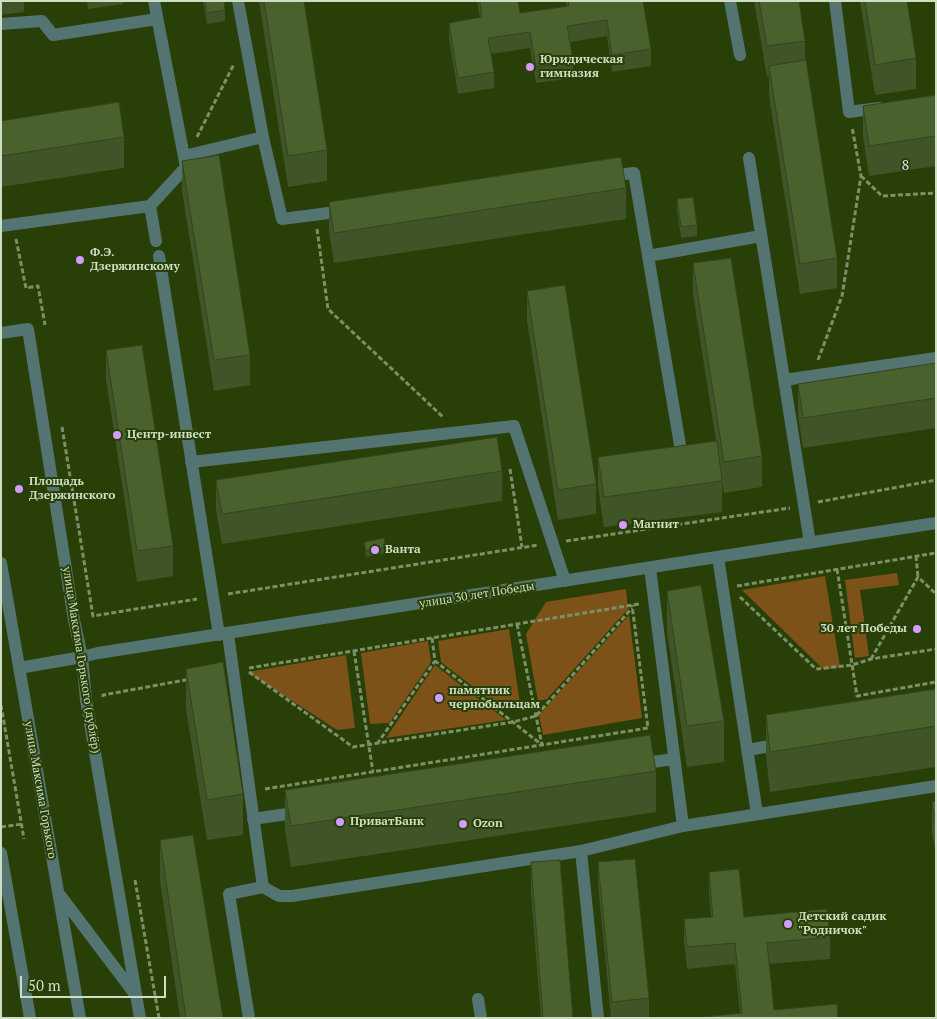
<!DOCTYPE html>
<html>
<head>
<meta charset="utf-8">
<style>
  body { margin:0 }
  #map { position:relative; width:937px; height:1019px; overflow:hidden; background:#283f08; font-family:"PT Serif",serif }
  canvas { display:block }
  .frame { position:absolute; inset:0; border:2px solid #cfdec2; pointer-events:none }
  .scale { position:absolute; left:20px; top:976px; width:146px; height:22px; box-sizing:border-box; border:2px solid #cfdec2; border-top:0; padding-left:6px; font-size:15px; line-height:18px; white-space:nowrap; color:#cfdec2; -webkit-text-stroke:4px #283f08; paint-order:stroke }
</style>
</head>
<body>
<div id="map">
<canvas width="937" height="1019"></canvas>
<div class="frame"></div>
<div class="scale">50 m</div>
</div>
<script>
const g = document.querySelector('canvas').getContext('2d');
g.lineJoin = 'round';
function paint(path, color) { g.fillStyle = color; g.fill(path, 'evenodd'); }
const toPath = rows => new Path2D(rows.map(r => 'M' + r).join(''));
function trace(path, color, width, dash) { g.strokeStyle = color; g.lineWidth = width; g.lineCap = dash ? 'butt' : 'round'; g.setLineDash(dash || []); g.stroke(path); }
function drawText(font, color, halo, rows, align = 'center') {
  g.font = font + ' "PT Serif",serif'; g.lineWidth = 4; g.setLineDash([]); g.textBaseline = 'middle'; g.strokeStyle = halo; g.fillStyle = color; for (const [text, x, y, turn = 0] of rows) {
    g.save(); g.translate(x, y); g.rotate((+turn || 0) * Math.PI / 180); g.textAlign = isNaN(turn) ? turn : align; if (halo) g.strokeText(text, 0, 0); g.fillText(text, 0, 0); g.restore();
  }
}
paint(toPath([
  [897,573,899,585,860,590,869,656,855,658,845,580],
  [825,576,840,667,824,670,742,590],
  [626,589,628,609,547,699,538,701,526,634,546,602],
  [629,615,642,718,543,735,539,715],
  [509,629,520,704,498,706,441,662,438,641],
  [428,641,431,662,389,723,370,724,361,653],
  [346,655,355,728,337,730,248,672],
  [435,665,506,720,386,738]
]), '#7d5218');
trace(toPath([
  [197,137,234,64],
  [861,176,882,196,936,193],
  [317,229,328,309,443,417],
  [16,239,26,288,38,286,45,325],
  [818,360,842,296,861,176,852,127],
  [62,427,93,616,197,599],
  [510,469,522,547],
  [818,502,936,480],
  [566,541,790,508],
  [916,556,918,577],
  [837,569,857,696,936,682],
  [737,586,936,553],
  [228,594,538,545],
  [740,597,816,669,852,665,871,659,936,649],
  [432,638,435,661,542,745,517,624],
  [354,651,373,772],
  [871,659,918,577,936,594],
  [249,668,639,604],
  [249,672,353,747,513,722,536,716,632,608],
  [103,697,103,695,191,679],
  [1,705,24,839],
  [377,744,435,661],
  [265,789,648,728,632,605],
  [1,827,22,824],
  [135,880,159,1018]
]), '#7c8f66', 3, [5, 2.5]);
trace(toPath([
  [730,1,740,55],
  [835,1,849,112,879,108],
  [1,24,42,21,53,35,157,19],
  [263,137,282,219,344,211],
  [184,156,263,137,238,1],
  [749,158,810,543],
  [607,176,634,173,681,451,670,454],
  [150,206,186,167,154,1],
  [1,226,150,206,156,241],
  [159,256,219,635],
  [648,256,761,236],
  [1,333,28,329,74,620,82,657,86,700,140,1018],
  [784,380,936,358],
  [191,462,514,426,565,581],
  [718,557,757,814],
  [1,563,80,1018],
  [650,568,683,826],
  [228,634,263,887,229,894,249,1018],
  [19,668,82,657,98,653,936,523],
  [748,750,781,744],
  [637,764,674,759],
  [253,819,301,812],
  [581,851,598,1018],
  [1,853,30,1018],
  [263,887,279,896,292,896,581,851,683,826,936,786],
  [60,895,134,993],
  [478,999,481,1018]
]), '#547472', 12);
paint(toPath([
  [1,1,24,1,24,12,1,15],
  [87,1,123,1,123,4,88,9],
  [203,1,224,1,225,10,225,21,207,24],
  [259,1,304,1,327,150,327,181,288,187],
  [477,1,518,1,520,13,566,6,566,1,643,1,651,49,651,66,612,72,607,36,570,42,573,61,573,78,536,83,530,48,491,54,494,72,494,88,458,94,449,39,449,23,480,18],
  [754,1,799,1,805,41,805,60,837,258,837,288,800,294,769,96,769,76,767,77],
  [860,1,907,1,916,58,916,89,875,95],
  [936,95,936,166,869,176,863,136,863,106],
  [1,121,124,137,124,168,1,187],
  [182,161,250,355,250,385,214,391,182,191],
  [626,188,626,219,334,263,329,232,329,202],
  [677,199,697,225,697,236,681,238,677,210],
  [693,263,762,456,762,487,724,493,722,482,722,512,604,527,598,487,598,457,716,441,693,294],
  [527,291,596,484,596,514,558,520,527,321],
  [106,350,173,546,173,576,137,582,106,380],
  [936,363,936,428,803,448,798,415,798,384],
  [502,471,502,501,222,544,216,510,216,480],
  [364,542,386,547,386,553,366,557],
  [667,591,724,721,724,762,687,767,667,632],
  [186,669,243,794,243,835,207,840,186,710],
  [936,689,936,767,770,792,766,755,766,715],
  [656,771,656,812,291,867,285,830,285,790],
  [936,801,936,855,932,833,932,802],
  [160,840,223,1018,180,1018,160,881],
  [531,862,573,1018,541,1018,531,893],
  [598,862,649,998,649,1018,611,1018,598,884],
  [709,872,744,917,830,937,830,959,769,964,774,1010,740,1013,735,964,687,969,684,941,684,919,711,917,709,893]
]), '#3f5427');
const building = toPath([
  [205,1,224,1,225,10,207,13,205,1],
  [264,1,304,1,327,150,288,156,264,1],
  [480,1,518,1,520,13,569,6,568,1,643,1,651,49,612,55,607,20,567,26,573,61,536,67,530,32,488,38,494,72,458,78,449,23,482,17,480,1],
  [759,1,799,1,805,41,767,46,759,1],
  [865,1,907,1,916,58,875,65,865,1],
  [806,60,837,258,800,264,769,66,806,60],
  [936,95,936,136,869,146,863,106,936,95],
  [119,102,124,137,1,156,1,121,119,102],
  [219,155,250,355,214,360,182,161,219,155],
  [621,157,626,188,334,233,329,202,621,157],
  [693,197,697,225,681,227,677,199,693,197],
  [731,258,762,456,724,462,693,263,731,258],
  [565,285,596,484,558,490,527,291,565,285],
  [142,345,173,546,137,551,106,350,142,345],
  [936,363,936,398,803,418,798,384,936,363],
  [497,437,502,471,222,514,216,480,497,437],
  [717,441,722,481,604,497,598,457,717,441],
  [384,538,386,547,366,551,364,542,384,538],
  [701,585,724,721,687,726,667,591,701,585],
  [223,662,243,794,207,800,186,669,223,662],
  [936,689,936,726,770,752,766,715,936,689],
  [650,735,656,771,291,826,285,790,650,735],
  [936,801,936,824,932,802,936,801],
  [193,835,223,1018,186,1018,160,840,193,835],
  [635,859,649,998,612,1002,598,862,635,859],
  [560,860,573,1018,543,1018,531,862,560,860],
  [739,869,744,917,827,909,830,937,767,943,774,1010,837,1004,838,1018,693,1018,742,1013,735,943,687,947,684,919,713,917,709,872,739,869]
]);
paint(building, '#49622d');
trace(building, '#334520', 1);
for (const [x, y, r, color] of [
  [530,67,5,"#d49cfc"],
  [80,260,5,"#d49cfc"],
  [117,435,5,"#d49cfc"],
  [19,489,5,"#d49cfc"],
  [623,525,5,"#d49cfc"],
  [375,550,5,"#d49cfc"],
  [917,629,5,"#d49cfc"],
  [439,698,5,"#d49cfc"],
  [340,822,5,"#d49cfc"],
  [463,824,5,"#d49cfc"],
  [788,924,5,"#d49cfc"]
]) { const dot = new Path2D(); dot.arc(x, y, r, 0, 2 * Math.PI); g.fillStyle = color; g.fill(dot); trace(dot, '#283f08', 2); }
drawText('bold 12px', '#cfdec2', '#283f08', [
  ["Юридическая",540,60],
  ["гимназия",540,74],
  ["Ф.Э.",90,253],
  ["Дзержинскому",90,267],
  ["Центр-инвест",127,435],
  ["Площадь",29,482],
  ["Дзержинского",29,496],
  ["Магнит",633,525],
  ["Ванта",385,550],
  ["30 лет Победы",907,629,"right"],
  ["памятник",449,691],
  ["чернобыльцам",449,705],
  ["ПриватБанк",350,822],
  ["Ozon",473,824],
  ["Детский садик",798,917],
  ["\"Родничок\"",798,931]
], 'left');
drawText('12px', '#cfdec2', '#283f08', [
  ["улица 30 лет Победы",477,595,-9],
  ["улица Максима Горького (дублёр)",81,660,81],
  ["улица Максима Горького",40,790,80]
]);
g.letterSpacing = '1px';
drawText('14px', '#ebdcf8', '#283f08', [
  ["8",906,166]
]);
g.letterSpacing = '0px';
</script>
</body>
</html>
